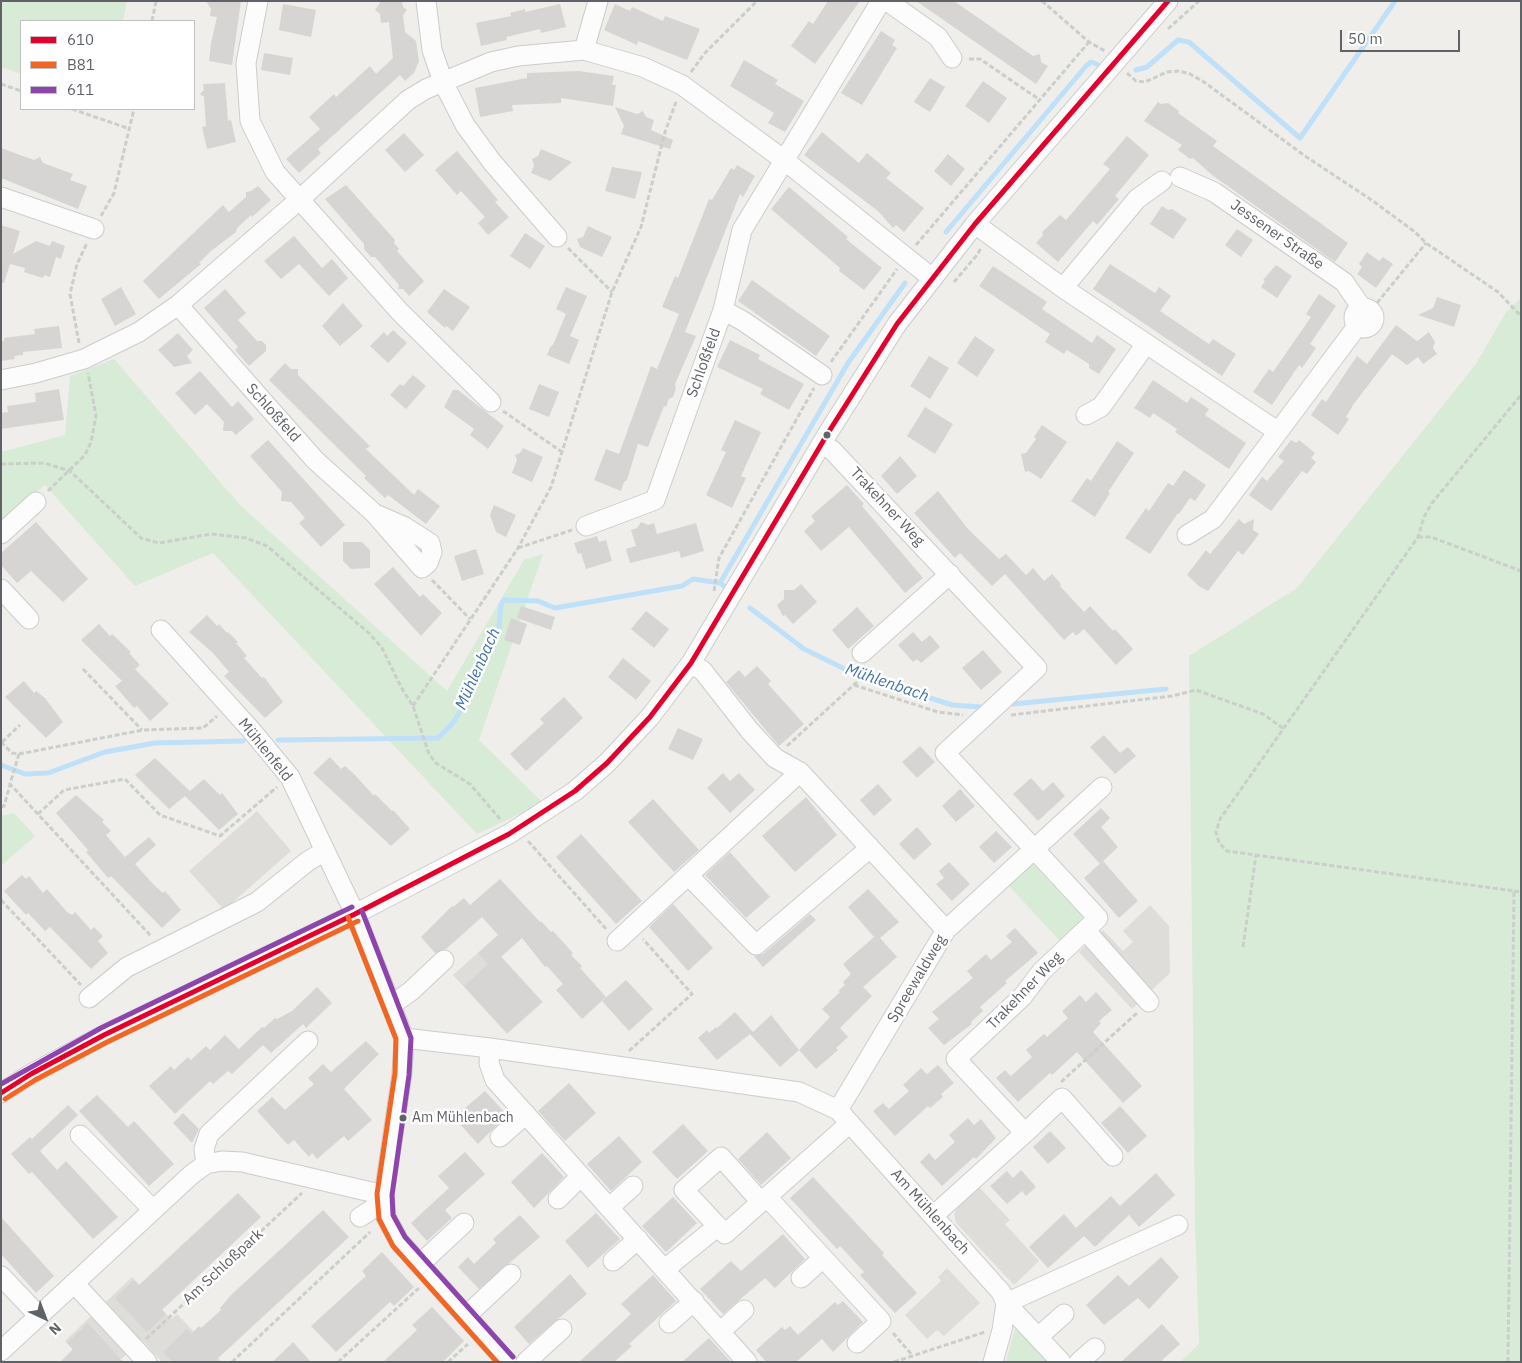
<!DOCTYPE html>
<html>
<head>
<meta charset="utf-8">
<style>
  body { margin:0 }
  #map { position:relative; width:1522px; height:1363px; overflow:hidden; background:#efeeea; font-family:"IBM Plex Sans",sans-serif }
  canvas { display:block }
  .frame { position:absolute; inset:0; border:2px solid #5f6368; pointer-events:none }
  .legend { position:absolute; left:20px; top:20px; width:175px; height:90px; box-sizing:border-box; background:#fff; border:1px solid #bfc1c3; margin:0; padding:6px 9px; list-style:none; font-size:15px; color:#5f6368 }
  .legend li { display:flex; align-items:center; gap:10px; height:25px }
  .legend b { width:25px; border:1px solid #bfc1c3 }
  .north { position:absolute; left:20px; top:1293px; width:50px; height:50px; -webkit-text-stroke:4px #fff; paint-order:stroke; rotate:137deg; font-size:14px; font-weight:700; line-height:20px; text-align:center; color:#5f6368 }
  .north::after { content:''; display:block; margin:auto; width:18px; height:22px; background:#5f6368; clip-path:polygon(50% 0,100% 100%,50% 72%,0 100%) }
  .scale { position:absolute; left:1340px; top:30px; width:120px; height:22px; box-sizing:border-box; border:2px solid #5f6368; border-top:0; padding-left:6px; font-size:15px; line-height:18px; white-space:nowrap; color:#5f6368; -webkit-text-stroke:4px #fff; paint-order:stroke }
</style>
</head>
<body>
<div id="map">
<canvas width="1522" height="1363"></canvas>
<div class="frame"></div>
<ul class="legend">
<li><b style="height:6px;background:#e4002b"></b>610</li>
<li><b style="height:6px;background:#f26522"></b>B81</li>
<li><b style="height:6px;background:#8e44ad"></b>611</li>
</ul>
<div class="north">N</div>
<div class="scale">50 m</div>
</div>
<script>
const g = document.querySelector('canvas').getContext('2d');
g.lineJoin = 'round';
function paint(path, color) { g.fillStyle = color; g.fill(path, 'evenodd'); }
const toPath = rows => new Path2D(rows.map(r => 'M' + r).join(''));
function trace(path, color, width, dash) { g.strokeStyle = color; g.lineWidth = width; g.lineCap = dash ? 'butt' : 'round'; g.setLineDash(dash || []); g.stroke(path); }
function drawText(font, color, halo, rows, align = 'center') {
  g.font = font + ' "IBM Plex Sans",sans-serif'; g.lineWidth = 5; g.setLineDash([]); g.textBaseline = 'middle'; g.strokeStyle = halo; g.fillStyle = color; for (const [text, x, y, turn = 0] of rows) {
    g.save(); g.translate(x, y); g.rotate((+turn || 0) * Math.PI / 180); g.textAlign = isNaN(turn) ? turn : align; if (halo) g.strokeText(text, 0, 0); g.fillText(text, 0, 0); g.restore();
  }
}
paint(toPath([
  [257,811,291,851,224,910,189,871],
  [1150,905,1169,926,1170,973,1132,1009,1079,952,1103,930,1123,951,1133,942,1123,931],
  [489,943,543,1002,507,1034,453,975],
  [979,1187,1010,1220,1005,1224,1039,1261,1014,1285,956,1223,954,1214,958,1206],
  [947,1268,980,1303,944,1336,937,1330,927,1339,905,1315,941,1281,938,1277],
  [132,1277,171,1319,177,1314,222,1362,162,1362,142,1340,118,1362,84,1362,65,1341]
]), '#dfddda');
paint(toPath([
  [1,1,127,1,123,21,21,21,21,74,1,67],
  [1520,299,1521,1362,1180,1362,1199,1344,1195,1222,1189,656,1297,588,1476,364,1506,312],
  [114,359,240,505,447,691,524,560,543,554,479,740,543,803,477,834,213,553,135,586,45,485,1,522,1,452,65,435,70,376],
  [14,813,35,836,1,866,1,816],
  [1032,863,1085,920,1061,942,1008,885],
  [1015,1328,1022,1330,1051,1362,1006,1362]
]), '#d8ebd6');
trace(toPath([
  [1136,70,1147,67,1178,40,1189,42,1300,138,1395,1],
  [946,232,1086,66,1091,62,1097,64],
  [720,583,848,363,905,283],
  [750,608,804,649,853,673,952,705,981,707],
  [1013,704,1166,689],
  [278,740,438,738,452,724,469,698,499,627,501,605,504,600,538,601,555,608,682,586,693,579,720,583,724,586],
  [1,765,25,774,48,773,105,752,155,743,243,741]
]), '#bfe0f9', 5);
paint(toPath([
  [206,1,241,1,232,65,209,61,211,43,217,17,210,16,211,9],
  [381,1,402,1,403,7,407,10,403,15,405,32,416,41,419,61,414,73,405,81,400,75,318,149,321,153,299,173,286,159,320,129,309,117,334,94,336,97,370,66,376,74,393,58,389,22,381,23,380,14,375,10],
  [828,1,860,1,815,64,791,46,809,21,813,24],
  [916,1,954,1,1033,56,1040,54,1041,62,1048,66,1036,84],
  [283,4,316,10,311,37,279,30],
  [560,4,566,27,541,33,540,29,506,37,507,40,481,46,476,23,511,16,510,13,525,9,525,12],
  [615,4,630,11,632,7,663,21,665,16,700,29,687,60,638,41,637,45,604,30],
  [881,31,895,40,892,45,897,48,862,105,841,93],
  [264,53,293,58,290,75,261,70],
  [744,60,778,80,775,84,804,101,785,132,768,123,774,113,730,86],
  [579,71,614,76,612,85,616,85,613,106,561,98,561,103,512,105,513,111,480,117,475,88,527,78,527,73],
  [930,78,945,87,930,112,914,102],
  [983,81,1007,98,989,123,965,106],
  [225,83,228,121,231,120,236,142,207,149,202,127,206,126,204,97,200,94,204,90,203,84],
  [1158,102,1161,104,1168,103,1179,111,1178,113,1217,141,1213,146,1348,243,1335,262,1212,175,1193,158,1190,159,1178,150,1182,145,1144,121],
  [615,107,637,114,643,111,646,117,654,120,651,130,673,140,670,149,621,134,624,126],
  [822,132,859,163,867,153,891,173,886,178,924,208,904,232,896,225,893,228,878,211,804,155],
  [404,133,424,155,405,172,385,150],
  [1127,136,1149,155,1115,196,1119,199,1097,225,1093,221,1058,262,1036,243,1043,235,1042,232,1060,215,1066,220,1110,169,1103,164],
  [1,148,34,160,40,157,43,163,73,174,70,180,87,186,78,209,1,178],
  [541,149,572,162,550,181,531,173,534,165,532,159,538,156],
  [457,151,498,200,495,202,509,217,488,235,478,223,485,217,461,191,457,195,435,170],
  [948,154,965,169,951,186,934,171],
  [737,165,755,176,743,197,740,194,685,332,696,336,675,384,676,388,673,397,669,399,666,407,664,406,648,447,638,444,627,480,624,482,621,491,594,480,606,449,619,454,651,366,657,369,679,314,662,307,675,276,678,278,709,199,712,200,731,168,734,170],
  [612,167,642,172,635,199,605,191],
  [346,185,395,240,394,243,399,249,397,251,424,281,409,296,403,289,398,289,399,285,375,257,371,257,364,249,364,244,325,199],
  [258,186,271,200,252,217,251,215,237,228,236,232,211,251,199,263,201,264,159,299,143,281,223,205,229,212,246,197,246,192,251,191],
  [789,187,848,237,846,239,882,268,864,290,839,271,840,268,771,209],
  [1162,206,1168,210,1172,209,1187,219,1173,239,1150,224],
  [1,225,20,231,13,254,36,241,50,246,52,241,65,246,61,259,56,257,50,277,44,275,43,278,24,272,25,268,10,264,4,283,1,283],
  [588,226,612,237,602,257,580,247,577,239,583,237],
  [1237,229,1253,240,1241,257,1225,245],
  [525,233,545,246,530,269,510,256],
  [294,236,322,268,332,259,348,278,329,296,299,264,281,279,264,261],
  [1367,252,1379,261,1383,257,1393,264,1376,288,1357,274,1362,267,1359,264],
  [1110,264,1155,293,1159,287,1171,296,1160,311,1209,344,1213,339,1236,354,1222,376,1093,289],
  [1276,265,1292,276,1277,298,1261,287,1265,281,1263,280],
  [993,266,1047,302,1042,309,1092,343,1097,335,1116,349,1099,374,1089,368,1089,364,1067,350,1064,354,1045,342,1050,334,979,286],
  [752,280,830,336,816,356,738,301],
  [121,287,136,314,115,326,101,299],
  [566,287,587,296,570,336,579,340,569,364,547,355,550,347,553,345,566,314,556,309],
  [225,289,246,313,238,320,257,341,262,341,266,345,266,351,249,366,235,350,238,347,204,308],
  [444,289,470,307,453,331,446,326,445,328,427,312],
  [1319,294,1336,306,1310,344,1316,348,1302,368,1299,365,1272,405,1253,392,1269,369,1273,372,1311,317,1306,314],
  [1437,297,1461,305,1454,327,1418,315,1433,308],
  [343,303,363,326,340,346,322,326],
  [1396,325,1417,341,1429,332,1435,342,1433,348,1437,354,1423,364,1418,357,1407,365,1392,354,1353,405,1346,417,1349,419,1338,435,1311,415,1322,399,1326,402,1357,356,1367,364],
  [59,326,62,348,23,352,23,355,14,356,15,359,1,361,1,341,4,341,4,338,35,334,34,329],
  [393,330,407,343,388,363,370,346,384,332,387,336],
  [178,333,193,350,187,356,192,363,174,367,158,350],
  [975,336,995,350,977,377,957,363],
  [730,340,760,355,758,359,804,384,789,410,760,394,763,389,717,367],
  [929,356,949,368,930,399,910,386],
  [285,363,291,369,298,369,298,375,370,446,366,449,414,495,418,489,440,506,426,524,388,495,385,498,364,478,366,476,269,380],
  [200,371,232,407,238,401,254,419,236,435,232,431,223,431,224,422,207,404,195,415,175,393],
  [413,375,426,386,406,409,390,395,400,384,403,386],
  [1153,380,1187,403,1191,397,1209,409,1205,415,1246,443,1229,469,1175,432,1177,429,1153,413,1150,418,1134,408],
  [539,384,559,392,549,417,529,409],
  [59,389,64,420,1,429,1,413,8,412,7,406,36,402,35,393],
  [453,390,458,390,504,426,488,449,470,435,474,429,444,407],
  [925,407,953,424,935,454,907,436],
  [735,420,761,432,741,476,746,478,732,508,706,495,726,452,721,450],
  [1042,425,1067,442,1041,479,1029,471,1025,472,1021,454,1026,453,1036,439,1034,437],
  [268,440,345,525,321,547,299,523,305,518,291,502,281,501,282,492,250,456],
  [1291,440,1296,443,1299,440,1315,453,1311,458,1316,462,1307,474,1302,471,1271,511,1249,495,1262,477,1267,481,1284,461,1278,457],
  [1117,441,1134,453,1108,492,1110,493,1095,517,1071,501,1087,478,1091,481],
  [523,448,543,457,532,482,512,473,517,460,515,455,520,453],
  [900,456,917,476,897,494,881,476],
  [1184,470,1206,485,1195,501,1190,498,1179,514,1178,513,1150,554,1125,538,1146,508,1149,511,1168,483,1173,486],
  [847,485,864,504,862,506,923,578,905,593,849,527,821,551,804,531,815,521,811,516],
  [938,491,968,529,999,559,1006,554,1026,575,1033,568,1044,581,1052,574,1061,584,1060,586,1084,612,1090,606,1113,631,1115,629,1133,649,1116,665,1084,629,1076,636,1073,632,1064,640,1005,574,992,586,960,553,955,558,914,513],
  [494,505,516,515,506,537,496,532,490,515],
  [1239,519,1244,524,1254,519,1253,530,1259,534,1243,555,1238,551,1208,591,1200,587,1187,575,1206,550,1210,554],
  [36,522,88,579,63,602,31,571,17,583,1,565,1,553],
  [641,522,648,525,654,523,657,534,696,523,704,551,681,558,679,551,630,563,626,549,636,546,631,530,637,528],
  [597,536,599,542,606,540,612,561,586,569,581,553,578,554,574,543],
  [343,542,362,542,370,550,370,568,351,569,343,561],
  [476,549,484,574,462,581,454,556],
  [393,567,420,597,423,594,442,613,421,636,374,584],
  [801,584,817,602,793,624,785,615,783,616,777,605,784,599,784,590,794,590],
  [521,606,555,617,551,630,517,618],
  [857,607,874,626,848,649,832,630],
  [646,611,669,629,654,648,631,629],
  [207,615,217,626,219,624,227,633,228,632,238,642,236,643,247,656,244,658,262,678,264,677,283,702,265,718,224,676,229,672,213,653,189,632],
  [511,618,527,624,520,645,504,640],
  [99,624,110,636,112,634,131,652,129,653,140,665,135,669,169,704,150,721,137,706,134,708,115,686,122,681,81,640],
  [913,632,922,642,930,635,940,647,921,663,917,659,913,662,898,645],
  [983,650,1002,672,981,690,962,668],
  [623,658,651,681,636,700,608,677],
  [757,666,771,681,768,684,804,724,779,746,726,682,739,670,745,677],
  [24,681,34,693,36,691,45,698,63,722,46,738,5,697],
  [564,697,583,718,526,771,510,754,544,723,540,719],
  [678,728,703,739,693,760,668,749],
  [1104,735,1120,753,1128,747,1136,756,1115,774,1090,747],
  [920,746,935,762,917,778,902,762],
  [330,757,341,769,345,766,354,774,374,796,375,794,392,811,393,810,410,829,391,846,313,773],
  [155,758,190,791,204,779,220,795,222,793,238,814,219,830,185,796,169,809,135,775],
  [723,773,730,781,739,773,755,790,730,813,707,788],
  [1031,778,1043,791,1053,782,1065,796,1038,821,1013,794],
  [878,784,892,800,874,816,860,800],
  [960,789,975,806,956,822,942,806],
  [76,795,104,820,102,822,111,831,106,835,125,857,149,837,156,845,135,864,154,885,163,893,165,891,181,910,162,928,111,876,108,878,86,852,88,850,56,813],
  [806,797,837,835,795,872,762,836],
  [653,799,699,850,674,872,628,822],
  [1101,808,1110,818,1101,827,1118,847,1100,864,1073,834],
  [917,827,932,844,914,860,899,844],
  [996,831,1012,847,994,863,979,847],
  [581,834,642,901,616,924,556,857],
  [730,852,770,897,746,918,705,875],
  [1103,861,1138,901,1119,918,1084,878],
  [949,862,970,884,952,901,936,884,944,878,939,871],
  [22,875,26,879,29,876,43,893,47,889,67,912,72,915,75,912,91,930,94,927,103,936,98,941,108,953,91,969,50,927,45,931,28,913,26,915,4,891],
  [500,879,540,922,541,921,551,932,553,931,573,953,571,955,582,966,580,968,606,997,582,1019,556,990,563,984,547,966,545,967,522,938,501,957,542,1002,507,1033,464,986,488,964,478,953,498,935,482,917,446,949,435,953,421,937,452,906,453,907,464,898,470,905],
  [868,889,899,922,880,938,897,957,863,987,872,996,840,1028,848,1037,836,1048,838,1050,816,1069,799,1050,830,1017,822,1009,840,992,838,991,845,985,843,982,851,974,843,964,874,937,848,907],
  [673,904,713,948,688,971,649,927],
  [810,914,816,920,763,967,754,956,763,954],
  [1015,928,1038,953,1005,981,1007,983,980,1007,983,1011,971,1022,972,1024,944,1045,928,1028,939,1019,932,1012,973,978,967,971,986,954,991,960,1012,942,1006,936],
  [626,980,653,1009,629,1031,602,1001],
  [317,987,332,1003,306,1028,303,1024,271,1053,263,1045,232,1074,228,1071,213,1084,210,1081,175,1114,149,1086,171,1066,174,1070,188,1057,191,1060,206,1046,210,1050,225,1035,239,1049,262,1027,264,1028,275,1018,277,1019,292,1011],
  [1096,992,1112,1010,1099,1021,1101,1023,1093,1032,1142,1086,1123,1103,1077,1052,1052,1075,1050,1073,1018,1102,996,1078,1005,1070,1011,1076,1032,1057,1026,1050,1044,1034,1047,1037,1068,1018,1062,1011,1080,995,1086,1002],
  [735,1012,753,1032,771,1015,799,1050,780,1067,750,1034,717,1060,698,1038,707,1030,709,1033,716,1027,717,1028],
  [366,1041,379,1054,344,1089,372,1120,348,1141,344,1136,317,1159,312,1153,309,1157,294,1140,288,1145,257,1111,272,1097,285,1110,314,1084,308,1078,323,1064,331,1072],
  [938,1065,954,1083,941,1094,943,1097,930,1108,928,1106,895,1136,873,1111,883,1103,889,1109,909,1091,903,1085,921,1068,927,1074],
  [569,1083,596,1113,565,1141,538,1111],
  [485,1091,507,1115,478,1144,457,1121,462,1116,459,1113],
  [97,1095,128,1127,134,1121,174,1164,149,1186,79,1111],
  [68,1105,78,1115,40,1151,57,1170,66,1161,118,1217,93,1239,32,1172,29,1174,11,1154,30,1137,32,1139],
  [1120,1106,1147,1136,1128,1153,1101,1123],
  [183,1113,199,1129,192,1143,173,1123],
  [968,1118,974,1125,981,1119,996,1138,976,1159,974,1157,942,1186,920,1162,929,1153,935,1160,955,1142,949,1135],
  [683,1124,708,1151,677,1179,652,1152],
  [1050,1131,1066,1148,1048,1164,1033,1147],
  [767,1132,791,1158,761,1185,738,1159],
  [619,1136,642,1162,611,1191,587,1164],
  [465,1152,485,1174,445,1210,452,1218,427,1241,411,1223,449,1188,438,1176],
  [542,1153,564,1177,534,1208,511,1182],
  [1021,1170,1036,1187,1026,1196,1022,1191,1007,1204,990,1186,1007,1171,1013,1178],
  [1156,1173,1175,1195,1139,1227,1129,1215,1095,1247,1084,1236,1048,1268,1029,1247,1064,1214,1076,1228,1111,1196,1120,1206],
  [813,1177,884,1253,882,1255,917,1293,895,1313,860,1275,864,1272,840,1246,837,1249,790,1198],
  [238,1193,261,1217,162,1310,166,1314,147,1332,115,1298,134,1280,139,1285],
  [673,1197,697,1223,666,1252,642,1226],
  [323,1210,349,1237,214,1362,172,1362,163,1352,187,1329,191,1334,199,1326,201,1328,221,1310,220,1308,230,1296],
  [596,1213,620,1239,588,1268,565,1241],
  [520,1215,540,1237,479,1289,458,1267,468,1257,474,1264,496,1243,493,1239],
  [1,1217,54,1276,36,1293,1,1254],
  [783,1234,805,1259,775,1288,765,1278,723,1314,700,1289,731,1261,741,1271],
  [382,1252,414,1287,394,1306,390,1302,336,1352,311,1326,366,1276,362,1271],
  [1161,1257,1179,1277,1149,1309,1138,1298,1104,1325,1086,1305,1118,1275,1129,1286],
  [570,1274,587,1294,529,1344,514,1327],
  [653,1275,676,1301,629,1344,632,1346,614,1362,579,1362,631,1314,621,1304],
  [843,1301,863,1322,833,1352,822,1339,796,1362,766,1362,756,1350,782,1327,785,1330,790,1326,798,1335,835,1302,838,1305],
  [432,1307,464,1341,443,1362,383,1362,417,1330,412,1325],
  [88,1323,105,1342,123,1362,60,1362,73,1349,67,1343],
  [1162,1324,1180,1344,1160,1362,1121,1362],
  [709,1338,731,1362,682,1362],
  [293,1342,311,1362,272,1362,284,1351]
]), '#d6d5d3');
const minor = toPath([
  [258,1,246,63,250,121,275,172,400,312,491,402],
  [426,1,432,50,443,82,465,125,492,162,557,237],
  [887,1,938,37,952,58],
  [584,50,598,1],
  [1180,177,1214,192,1344,282,1362,308],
  [1,197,94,229],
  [975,224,1063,288,1277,431],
  [1063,288,1137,199,1162,181],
  [178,305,315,460,375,514,422,568,428,563,432,552,430,543,405,527,375,514],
  '1354 318a10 10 0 1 1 20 0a10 10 0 1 1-20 0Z',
  [723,310,743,321,822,375],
  [1,380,36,373,84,359,139,332,178,305,299,200,408,100,426,89,491,62,518,56,584,50,643,67,682,85,784,160,932,278],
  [1086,415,1101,407,1146,344],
  [821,444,832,450,1037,668,945,753,1098,918,1041,972,1023,996,956,1059,1025,1133,933,1216],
  [586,526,655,500,723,310,742,230,881,1],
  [1,534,36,502],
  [1187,535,1213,519,1358,325],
  [1,589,29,619],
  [161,630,251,730,290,777,355,914,404,1038,402,1074,384,1195,386,1217,399,1241,507,1362],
  [862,653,950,574],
  [691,663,703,671,750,731,775,758,800,772,946,930,838,1110],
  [688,875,756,945,870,848],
  [946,930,1102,787],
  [1085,930,1149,1002],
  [617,941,800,772],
  [89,998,127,967,257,902,308,861,325,851],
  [393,1004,411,991,444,960],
  [404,1038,490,1048,799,1092,838,1110,1001,1292,1006,1303,1002,1330,993,1362],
  [490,1048,489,1063,495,1080,747,1362],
  [1,1093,31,1074,104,1035,355,914,509,834,575,791,607,763,650,717,691,663,828,433,897,324,975,224,1168,1],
  [1025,1133,1062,1098,1113,1156],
  [80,1135,153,1210],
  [500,1137,526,1114],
  [206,1164,204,1149,209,1134,308,1041],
  [768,1198,881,1321,857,1343],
  [558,1199,581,1176],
  [761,1202,725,1234,684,1190,721,1157,761,1202,850,1123],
  [610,1207,633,1186],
  [360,1217,385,1201],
  [613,1261,638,1239],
  [420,1264,464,1223],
  [665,1269,718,1226],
  [1,1276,39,1316],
  [801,1278,823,1258],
  [74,1283,147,1362],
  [467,1315,511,1274],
  [669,1323,694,1301],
  [721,1331,744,1310],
  [1038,1337,1064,1314],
  [1,1351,191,1175,206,1164,222,1161,242,1162,384,1195],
  [526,1362,562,1329],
  [1061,1362,1006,1303,1178,1225],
  [1079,1362,1095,1348]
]);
trace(minor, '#cbcccc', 21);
trace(toPath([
  [1042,1,1089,42,1105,51],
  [152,21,156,1],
  [1168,29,1199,1],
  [969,59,980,59,1040,100],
  [691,72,704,54,757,1],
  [1127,73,1136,81,1145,82,1167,72,1179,71,1190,74,1204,82,1305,156,1373,201,1415,232,1426,243,1498,292,1521,316],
  [1,84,21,91],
  [72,109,130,129],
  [101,216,114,193,134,109],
  [916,245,1089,42],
  [568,248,612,292],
  [954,282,977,255,981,248],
  [1377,303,1426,243],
  [79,343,70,294,77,264,87,243],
  [831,362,897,269],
  [503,411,562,452],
  [1,464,44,463,70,471,141,538,159,543,211,534,246,538,267,546,370,634,382,648,401,687,413,706,429,754,436,763,470,784,500,819],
  [48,491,85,455,91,442,96,416,88,373],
  [1418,537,1431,537,1521,571],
  [518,548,572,530],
  [432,580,470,619],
  [714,591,719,558,814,388],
  [83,669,142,730],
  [854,685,938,712,963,715],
  [413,706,518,548,551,487,612,292,641,227,665,132,676,102],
  [1011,715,1172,696,1196,690,1263,714,1284,729],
  [1,742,12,753,19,754,143,730,203,728,217,716],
  [2,742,20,725],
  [787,746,868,672,867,668],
  [19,754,10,784,151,936],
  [1,807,4,806,10,785],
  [38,814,64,790,125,779,160,815,220,836,277,787],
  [528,841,607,930],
  [1514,891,1521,892],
  [1,900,81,985],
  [1243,947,1256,855],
  [629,1051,692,994,643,939],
  [1061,1082,1138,1012],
  [893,1333,912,1355],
  [146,1339,302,1193],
  [232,1362,370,1232],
  [338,1362,419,1288],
  [448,1362,468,1344],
  [894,1362,985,1332],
  [1508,1362,1514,891,1227,851,1219,843,1216,832,1220,819,1418,537,1424,517,1432,503,1521,395]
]), '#cacfcc', 3, [5, 2.5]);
trace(minor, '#fdfcfc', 19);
trace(toPath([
  [1,1093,31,1074,104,1035,355,914,509,834,575,791,607,763,650,717,691,663,828,433,897,324,975,224,1168,1]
]), '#e4002b', 5);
trace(toPath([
  [348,917,396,1039,395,1073,377,1194,379,1219,393,1246,497,1362],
  [5,1099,35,1080,107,1042,358,921]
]), '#f26522', 5);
trace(toPath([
  [362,911,411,1038,409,1075,392,1195,393,1215,405,1237,513,1357],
  [1,1084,101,1028,352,907]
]), '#8e44ad', 5);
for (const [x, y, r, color] of [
  [827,435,4.5,"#5f6368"],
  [403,1118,4.5,"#5f6368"]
]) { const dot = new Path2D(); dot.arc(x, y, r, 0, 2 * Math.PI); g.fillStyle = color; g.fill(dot); trace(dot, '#fff', 2); }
drawText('14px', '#5f6368', '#fff', [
  ["Am Mühlenbach",412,1118]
], 'left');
drawText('15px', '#5f6368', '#fff', [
  ["Jessener Straße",1277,235,35],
  ["Schloßfeld",704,363,-70],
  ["Schloßfeld",273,413,48],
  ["Trakehner Weg",887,507,47],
  ["Mühlenfeld",265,750,51],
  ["Spreewaldweg",917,979,-59],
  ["Trakehner Weg",1025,991,-46],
  ["Am Mühlenbach",930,1212,48],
  ["Am Schloßpark",223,1267,-43]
]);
drawText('italic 16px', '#4174aa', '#fff', [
  ["Mühlenbach",478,669,-66],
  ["Mühlenbach",887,683,19]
]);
</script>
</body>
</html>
